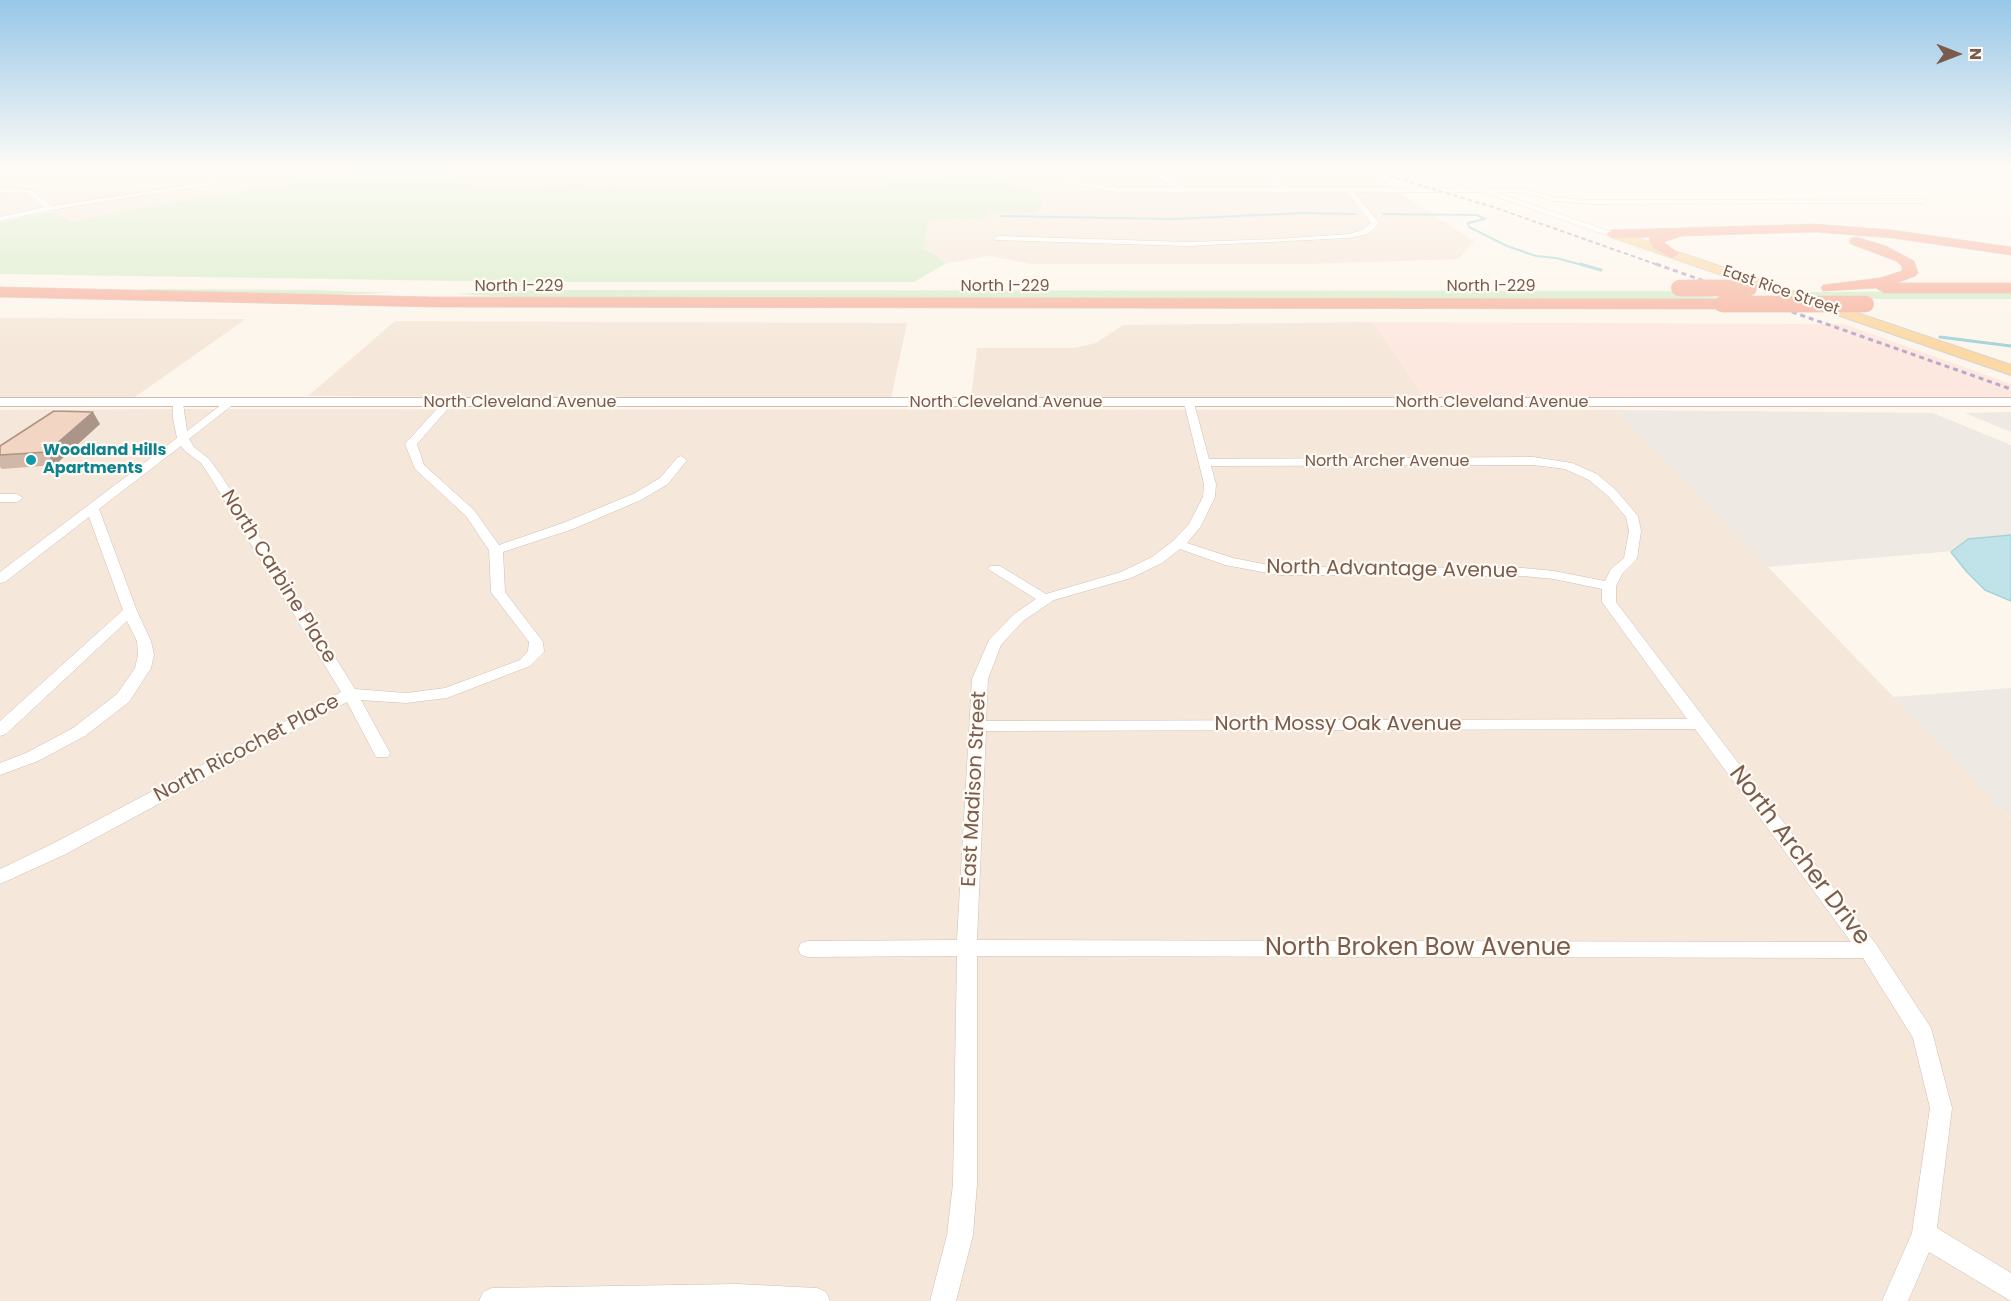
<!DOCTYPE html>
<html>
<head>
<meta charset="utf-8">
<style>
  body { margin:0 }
  #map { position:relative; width:2011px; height:1301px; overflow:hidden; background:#fdf6ec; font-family:Poppins,sans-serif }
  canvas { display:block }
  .north { position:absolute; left:1927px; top:24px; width:60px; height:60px; -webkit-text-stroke:4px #fffaf3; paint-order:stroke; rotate:90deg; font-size:16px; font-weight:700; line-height:24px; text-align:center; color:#7a5c4d }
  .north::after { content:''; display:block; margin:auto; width:21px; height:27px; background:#7a5c4d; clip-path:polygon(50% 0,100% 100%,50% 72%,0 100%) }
</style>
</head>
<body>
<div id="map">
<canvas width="2011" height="1301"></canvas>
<div class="north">N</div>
</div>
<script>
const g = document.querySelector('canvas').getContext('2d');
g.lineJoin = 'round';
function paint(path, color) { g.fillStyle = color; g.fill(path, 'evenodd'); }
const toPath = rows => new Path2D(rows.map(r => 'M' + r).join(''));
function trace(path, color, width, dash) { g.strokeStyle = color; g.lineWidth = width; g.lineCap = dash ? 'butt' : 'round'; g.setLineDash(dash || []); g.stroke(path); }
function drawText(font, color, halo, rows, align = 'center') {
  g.font = font + ' Poppins,sans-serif'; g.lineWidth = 4.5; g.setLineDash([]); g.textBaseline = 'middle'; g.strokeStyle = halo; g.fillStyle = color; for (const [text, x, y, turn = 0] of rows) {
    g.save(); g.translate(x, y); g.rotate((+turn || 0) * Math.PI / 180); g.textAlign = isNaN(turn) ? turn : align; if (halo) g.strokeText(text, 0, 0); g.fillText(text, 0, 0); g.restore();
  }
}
paint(toPath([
  [26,167,397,167,146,207,69,222,50,209,0,219,0,177],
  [442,167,1342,167,1379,179,1474,241,1459,259,1307,264,1031,264,989,256,945,264,938,256,923,249,929,220,982,219,990,213,1033,213,985,181,952,184,935,180,888,180,884,187,767,188,572,184,488,187,461,183,446,174],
  [0,318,246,319,132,399,0,398],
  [395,321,907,323,891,399,308,396],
  [1373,322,1426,400,971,398,977,348,1074,348,1096,343,1123,325],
  [151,409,1617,410,2011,819,2011,1301,0,1301,0,410]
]), '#f5e8da');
paint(toPath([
  [1373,322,1844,324,2011,384,2011,397,1426,400]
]), '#fde8e0');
paint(toPath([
  [1617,410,1933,413,2011,445,2011,546,1768,567],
  [2011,412,2011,432,1965,413],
  [2011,688,2011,819,1893,697]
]), '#efe9e4');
paint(toPath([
  [397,167,442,167,446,174,461,183,488,187,572,184,767,188,883,187,888,180,936,180,952,184,1004,182,1040,194,1042,204,1041,210,1033,213,990,213,983,219,929,220,923,249,938,256,945,264,914,282,526,282,0,274,0,222,55,211,69,222,145,207],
  [148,289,309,290,395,293,307,295,142,291],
  [542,290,1696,291,1718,299,662,299,530,298,454,294],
  [2011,291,2011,299,1824,299,1804,292]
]), '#d8ecc9');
const water = toPath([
  [2011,535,2011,601,1985,590,1966,571,1951,552,1968,539,2011,535]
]);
paint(water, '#bfe3e8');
trace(water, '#a5d3da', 1.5);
trace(toPath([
  [1383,214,1477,215,1485,219,1468,223,1469,227,1507,246,1536,256,1556,258,1586,266],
  [1001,216,1174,219,1302,213,1356,214]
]), '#a5d3da', 2);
trace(toPath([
  [1580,264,1601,270],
  [1940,337,2011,346]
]), '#a5d3da', 3);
const minor = toPath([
  [309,167,322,167,51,210,0,221,0,217,45,207,27,193,0,192,0,188,31,190,52,206,309,167],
  [504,167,530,169,939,167,935,172,530,173,504,167],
  [1039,167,1046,167,1077,181,1117,188,1176,188,1139,167,1146,167,1175,181,1185,188,1280,188,1271,180,1242,167,1250,167,1275,178,1289,188,1505,188,1524,189,1554,197,1591,200,1923,199,1927,201,1923,203,1591,204,1554,201,1524,193,1505,192,1354,192,1379,223,1368,234,1349,238,1188,246,995,240,994,238,998,236,1188,242,1277,239,1349,234,1362,230,1371,223,1347,192,1117,192,1073,184,1039,167],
  [0,168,13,171,14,172,11,174,0,172,0,168],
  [178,400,183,403,187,431,226,401,234,401,235,403,189,439,194,447,209,459,221,475,355,689,406,693,445,688,520,660,528,651,529,642,491,592,489,550,466,516,415,469,405,444,444,401,452,401,453,403,417,444,424,465,474,510,499,545,563,523,633,494,660,478,677,458,681,456,687,460,668,484,641,500,573,529,503,552,505,592,543,642,544,652,530,666,447,698,406,703,361,700,390,753,388,757,376,757,347,702,66,854,0,884,0,869,52,844,341,692,209,475,201,463,185,451,181,446,99,509,137,611,151,641,154,655,151,668,129,702,85,736,38,761,0,775,0,763,26,753,73,728,117,694,135,668,138,655,137,641,127,621,6,734,0,736,0,721,123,610,89,517,5,582,0,583,0,572,177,438,173,418,173,403,178,400],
  [1189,400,1194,403,1209,459,1533,457,1572,463,1597,474,1616,490,1638,516,1641,531,1637,559,1622,574,1616,586,1616,602,1876,944,1931,1028,1952,1108,1937,1228,2011,1273,2011,1301,1929,1252,1908,1301,1882,1301,1912,1233,1930,1108,1913,1038,1863,958,977,956,977,1184,973,1235,956,1301,930,1301,947,1235,953,1184,957,956,808,957,801,955,798,949,801,943,808,941,957,940,972,679,989,640,1013,615,1036,599,988,569,990,566,1000,566,1046,594,1121,572,1152,557,1173,541,1189,524,1203,497,1204,484,1184,403,1189,400],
  [1533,465,1565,469,1589,480,1608,496,1626,517,1629,531,1624,558,1611,569,1605,581,1554,571,1523,568,1279,567,1233,558,1187,543,1201,526,1215,497,1216,484,1211,466,1533,465],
  [1180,549,1225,565,1279,575,1523,576,1554,579,1602,589,1602,602,1687,719,986,721,988,679,1001,645,1023,621,1054,600,1131,578,1162,563,1180,549],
  [1695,729,1851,942,977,940,986,731,1695,729],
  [0,494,17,494,23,498,17,502,0,502,0,494],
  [737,1284,817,1288,826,1292,830,1301,479,1301,483,1292,492,1288,737,1284]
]);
const tertiary = toPath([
  [0,398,2011,398,2011,406,0,406,0,398]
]);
const secondary = toPath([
  [19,167,31,167,0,180,0,174,19,167],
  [1410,167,1423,167,1618,234,1613,237,1609,236,1410,167]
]);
const primary = toPath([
  [1613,230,2011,365,2011,375,1609,236,1609,232,1613,230]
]);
const motorway = toPath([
  [1815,224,1892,230,2011,247,2011,255,1892,238,1815,232,1682,236,1664,242,1679,254,1672,258,1653,248,1649,240,1651,237,1613,238,1606,234,1613,230,1815,224],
  [1856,237,1886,246,1914,261,1918,273,1915,276,1897,283,2011,283,2011,293,1884,293,1876,288,1823,291,1821,288,1823,285,1880,278,1902,271,1902,266,1896,261,1851,244,1849,241,1851,238,1856,237],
  [0,287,433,297,1722,299,1730,304,1722,309,433,307,0,297,0,287]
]);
trace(minor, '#d1beb0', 1);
trace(tertiary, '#d1beb0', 2);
trace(secondary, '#d6c0b0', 1);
trace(primary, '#dad1cd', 2);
trace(motorway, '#dad1cd', 1);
paint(minor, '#fff');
paint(tertiary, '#fff');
paint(secondary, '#fff');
paint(primary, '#fbd9a5');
paint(motorway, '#f7b7a3');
trace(toPath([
  [1360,167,1496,208,1661,266]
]), '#b9a8c9', 2, [4.5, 3]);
trace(toPath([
  [1656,264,2011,389]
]), '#b9a8c9', 3, [5, 4]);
const motorwayBridge = toPath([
  [1679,288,1749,288],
  [1722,304,1866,304]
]);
trace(motorwayBridge, '#dad1cd', 17, []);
trace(motorwayBridge, '#f7b7a3', 16);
paint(toPath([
  [100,424,55,465,2,469,0,467,0,455]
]), '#d1b7a8');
paint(toPath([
  [93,412,100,424,55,465,47,452]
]), '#aa9588');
const building = toPath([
  [54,411,93,412,47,452,0,455,0,446,54,411]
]);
paint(building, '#f3d5c3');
trace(building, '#aa9588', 1.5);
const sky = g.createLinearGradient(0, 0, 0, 349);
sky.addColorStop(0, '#97c7e8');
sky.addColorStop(0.48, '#fefbf6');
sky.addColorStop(1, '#fefbf600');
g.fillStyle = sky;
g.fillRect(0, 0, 2011, 349);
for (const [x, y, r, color] of [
  [31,460,6,"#0f9aa8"]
]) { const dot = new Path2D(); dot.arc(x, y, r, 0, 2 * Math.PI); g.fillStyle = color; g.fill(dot); trace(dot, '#fffaf3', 2); }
drawText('16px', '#7a5c4d', '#fffaf3', [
  ["North I-229",519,287],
  ["North I-229",1005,287],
  ["North I-229",1491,287],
  ["East Rice Street",1781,291,19],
  ["North Cleveland Avenue",520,403],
  ["North Cleveland Avenue",1006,403],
  ["North Cleveland Avenue",1492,403],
  ["North Archer Avenue",1387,462]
]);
drawText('bold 16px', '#0d838f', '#fffaf3', [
  ["Woodland Hills",43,451],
  ["Apartments",43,469]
], 'left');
drawText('20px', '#7a5c4d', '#fffaf3', [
  ["North Advantage Avenue",1392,570,1],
  ["North Carbine Place",278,577,58],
  ["North Mossy Oak Avenue",1338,725],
  ["North Ricochet Place",247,749,-28],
  ["East Madison Street",975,789,-87]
]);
drawText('24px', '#7a5c4d', '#fffaf3', [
  ["North Archer Drive",1799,856,53],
  ["North Broken Bow Avenue",1418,949]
]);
</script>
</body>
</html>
